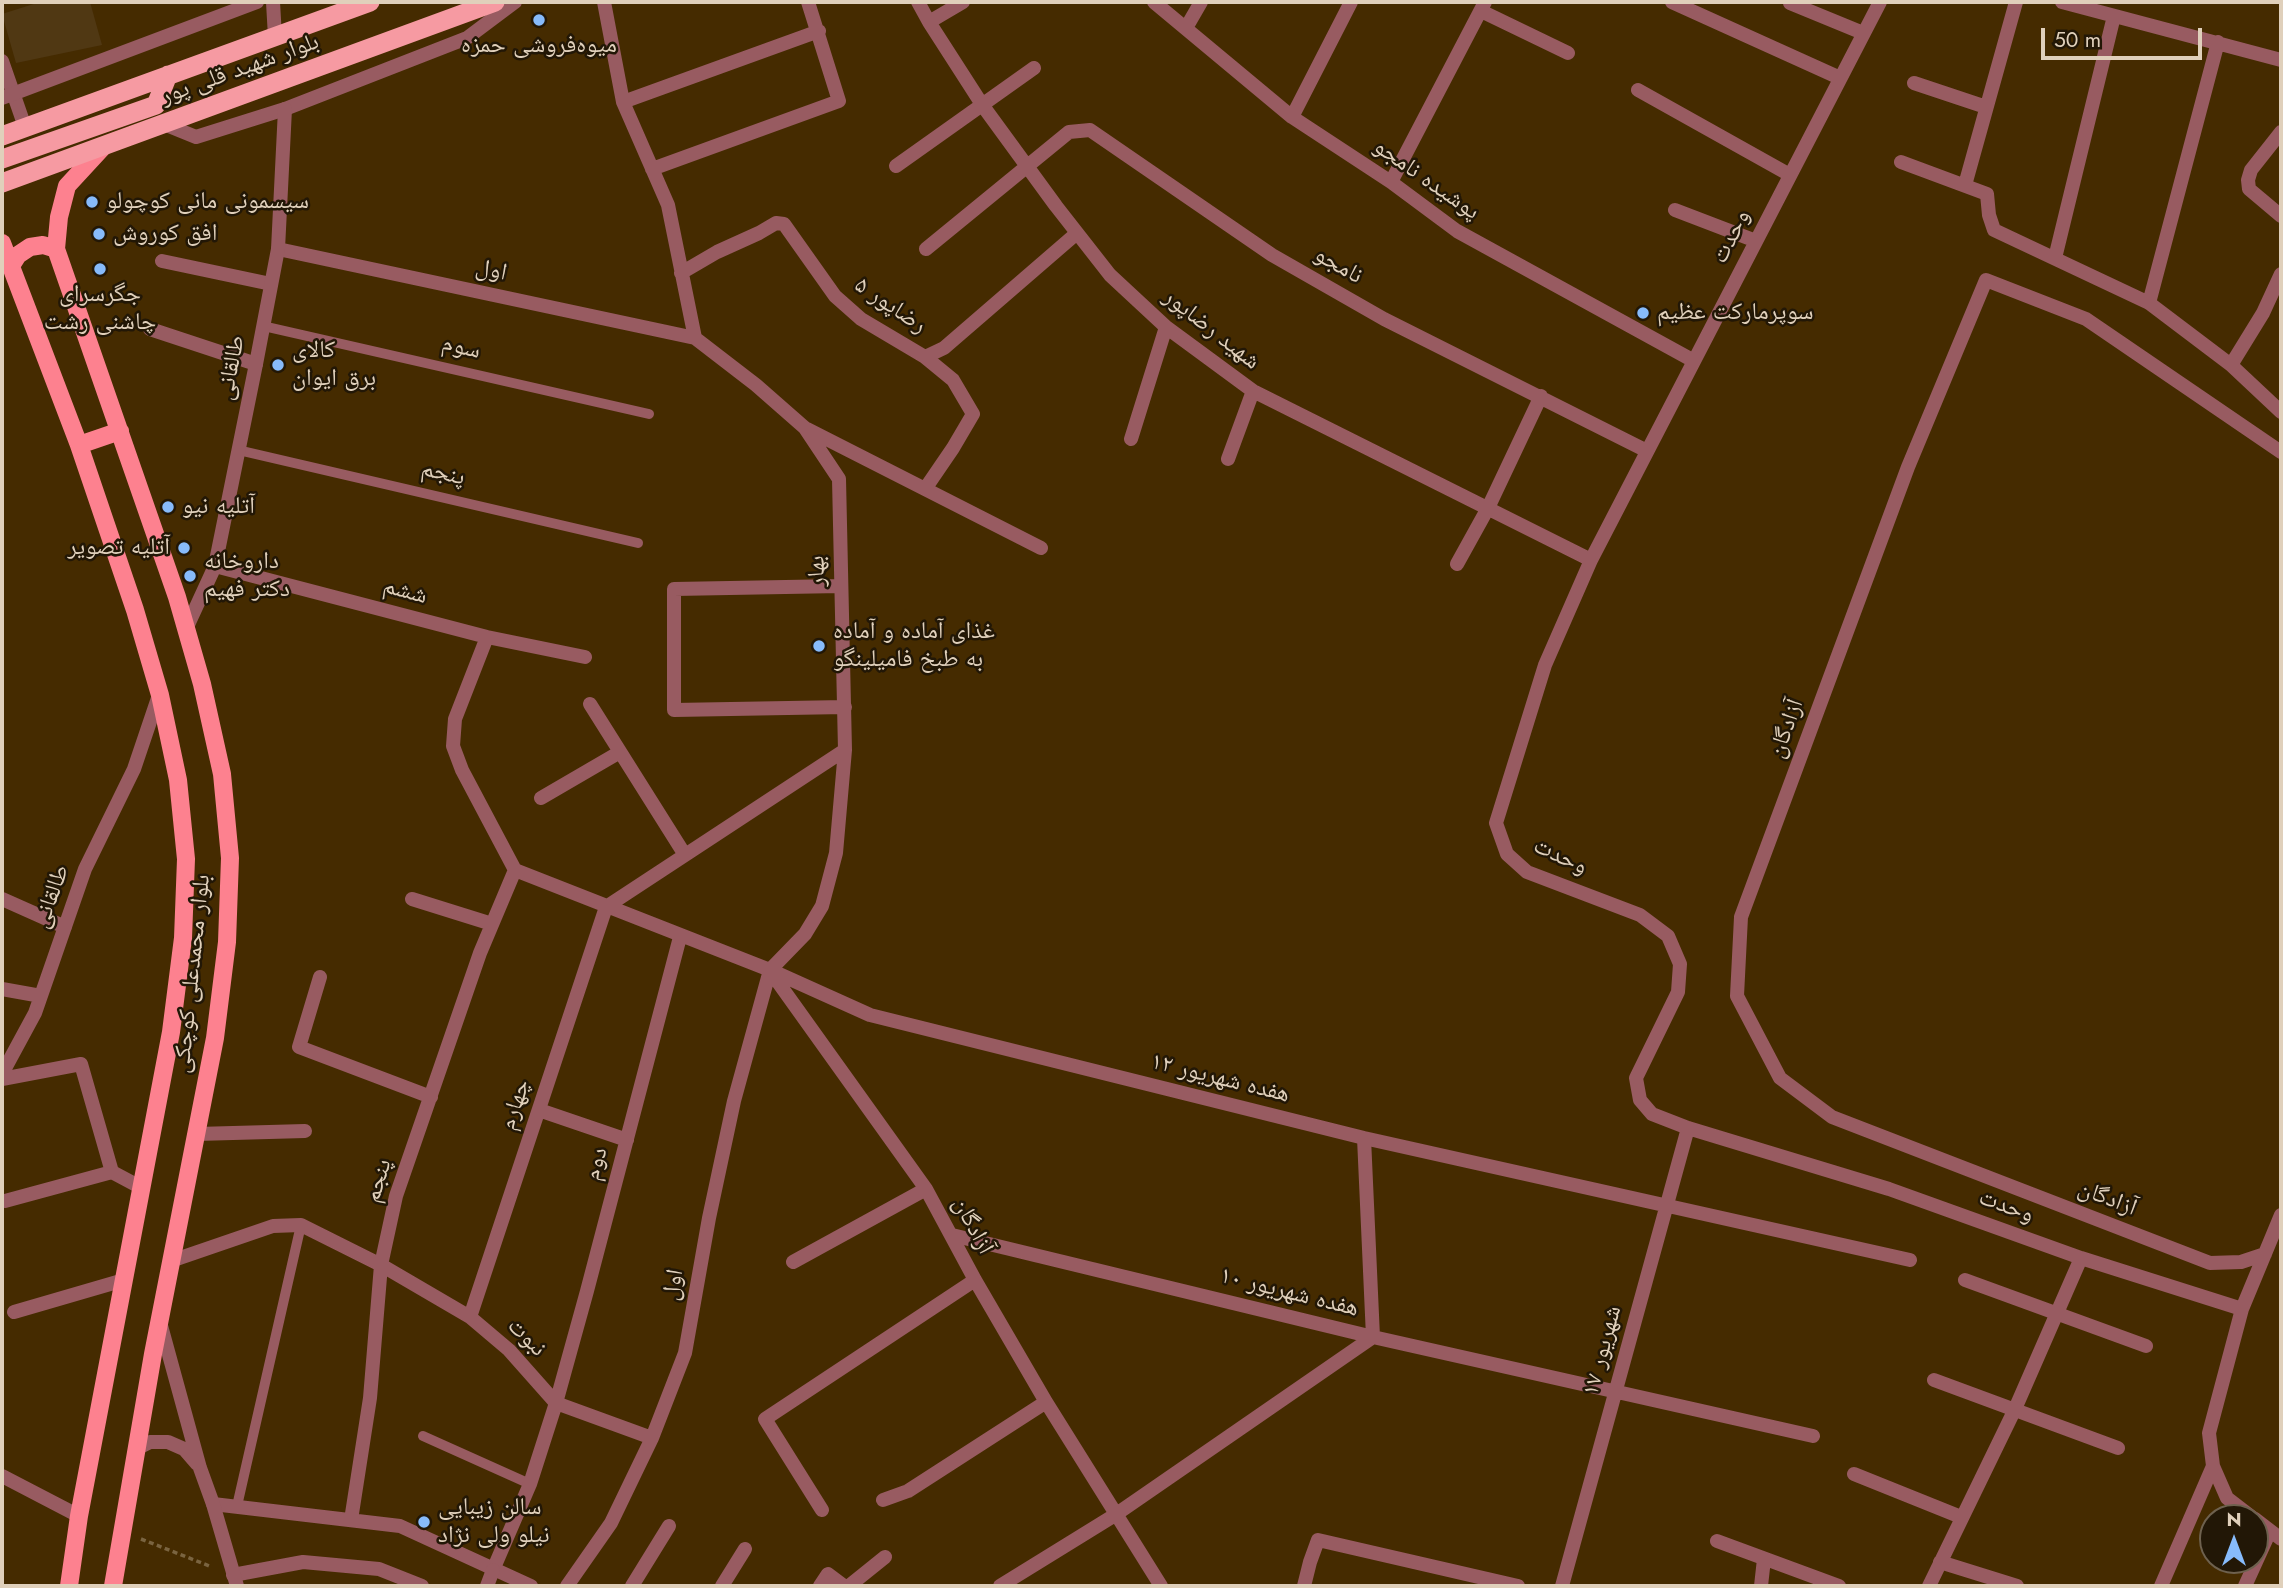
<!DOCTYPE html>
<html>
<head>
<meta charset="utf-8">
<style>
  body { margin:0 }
  #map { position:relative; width:2283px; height:1588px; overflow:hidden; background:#452b00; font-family:Jost,sans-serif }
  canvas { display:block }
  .frame { position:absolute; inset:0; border:4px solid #e0d0bb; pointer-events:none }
  .north { position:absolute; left:2199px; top:1504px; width:70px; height:70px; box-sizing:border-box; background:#221706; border:2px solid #6e614e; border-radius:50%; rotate:0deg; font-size:19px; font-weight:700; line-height:28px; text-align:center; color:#e0d0bb }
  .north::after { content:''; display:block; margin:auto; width:24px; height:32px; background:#87bbfb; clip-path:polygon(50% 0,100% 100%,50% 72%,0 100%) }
  .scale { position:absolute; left:2041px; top:28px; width:161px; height:32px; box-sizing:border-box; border:4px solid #e0d0bb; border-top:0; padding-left:9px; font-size:21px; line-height:24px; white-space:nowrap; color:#e0d0bb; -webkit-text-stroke:5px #221706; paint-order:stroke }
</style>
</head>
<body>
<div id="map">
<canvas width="2283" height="1588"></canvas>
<div class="frame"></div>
<div class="north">N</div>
<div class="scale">50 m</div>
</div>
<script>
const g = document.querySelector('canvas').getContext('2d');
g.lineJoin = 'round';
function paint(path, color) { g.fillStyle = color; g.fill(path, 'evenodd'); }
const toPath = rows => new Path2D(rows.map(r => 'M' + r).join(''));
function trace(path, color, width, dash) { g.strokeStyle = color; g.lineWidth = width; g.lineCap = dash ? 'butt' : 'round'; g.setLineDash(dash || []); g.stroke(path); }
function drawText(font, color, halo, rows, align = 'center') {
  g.font = font + ' Jost,"Noto Naskh Arabic",sans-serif'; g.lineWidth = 5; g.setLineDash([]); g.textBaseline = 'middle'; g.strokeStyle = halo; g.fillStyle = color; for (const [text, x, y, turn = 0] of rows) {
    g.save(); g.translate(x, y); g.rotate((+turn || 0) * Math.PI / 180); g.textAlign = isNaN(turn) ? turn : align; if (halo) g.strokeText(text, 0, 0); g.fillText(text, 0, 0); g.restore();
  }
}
paint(toPath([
  [40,2,90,2,102,45,16,63,2,14]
]), '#503813');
trace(toPath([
  [141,1539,212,1567]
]), '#7a6440', 3.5, [5, 3.5]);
trace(toPath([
  [263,326,649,414],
  [238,450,638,543],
  [423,1436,530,1484],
  [237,1506,301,1225]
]), '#985b61', 10);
trace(toPath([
  [273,2,275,37],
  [604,2,623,102,668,205,695,338],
  [918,2,929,22,983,106,1056,206,1110,275,1166,327,1253,391,1591,560],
  [1154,2,1292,117,1391,182,1457,231,1694,361],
  [1672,2,1840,78],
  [1880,2,1591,560,1545,665,1496,823,1507,854,1527,872,1640,915,1668,936,1680,964,1678,992,1636,1078,1640,1100,1652,1114,1688,1128,1889,1189,2081,1258,2242,1309],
  [2062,2,2281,60],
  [1790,3,1863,33],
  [1481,11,1568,53],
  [929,22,963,2],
  [1186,28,1201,2],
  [2,61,25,127],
  [1914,83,1986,107],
  [1638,90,1790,175],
  [623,102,819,31],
  [1292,117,1351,2],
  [164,124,196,137,285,109,467,38,515,2],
  [2281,132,2251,170,2248,180,2249,189,2281,216],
  [1901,162,1987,194,1989,215,1994,230,2149,303,2231,365,2281,412],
  [896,166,1034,68],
  [652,169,839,101,808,2],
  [1391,182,1485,2],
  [1965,185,2016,2],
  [1675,210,1756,241],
  [278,249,695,338,756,385,805,428,839,479,845,750,836,853,822,906,805,934,770,970,734,1101,709,1218,685,1353,652,1438,611,1523,567,1586],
  [926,249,1069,132,1090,130,1272,255,1384,319,1647,451],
  [2055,258,2114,16],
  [162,261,271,284],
  [681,273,717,252,759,233,776,223,784,224,835,296,861,319,925,357,944,348,1077,233],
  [2149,303,2218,42],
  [150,329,256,364],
  [925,357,953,380,973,414,953,448,925,489],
  [2231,365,2263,313,2281,274],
  [807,429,1041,548],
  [1131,439,1166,327],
  [1228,459,1253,391],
  [1457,564,1488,508,1541,396],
  [215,566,487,637,585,657],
  [841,586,674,589,674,710,845,707],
  [487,637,455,719,453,746,462,770,515,870,770,970,870,1015,1364,1138,1910,1260],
  [590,704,685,855],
  [541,798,620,752],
  [2,899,65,927],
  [412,899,492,924],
  [770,971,926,1189,975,1280,1046,1402,1161,1586],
  [320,977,299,1047,431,1097],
  [2,989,41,996],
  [2,1074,35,1013,85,869,134,769,159,695],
  [2,1079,81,1064,112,1172,142,1188],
  [539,1110,627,1140],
  [197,1134,305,1131],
  [5,1201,112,1172],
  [952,1235,1373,1337,1813,1436],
  [2265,1254,2241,1262,2210,1263,1832,1117,1780,1078,1737,996,1741,917,1908,467,1986,280,2086,319,2281,452],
  [171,1261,273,1226,301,1225,381,1265,470,1317,509,1350,556,1403,530,1484,493,1570],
  [793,1262,926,1189],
  [1965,1280,2146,1346],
  [14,1312,124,1280],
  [470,1317,606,907,845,750],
  [1934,1380,2118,1448],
  [652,1438,556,1403,587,1291,680,937],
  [1854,1474,1961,1517],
  [2,1476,79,1516],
  [883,1500,908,1491,1046,1402],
  [213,1504,400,1526,531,1586],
  [822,1510,765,1419,975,1280],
  [2253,1518,2227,1498,2213,1466,2209,1433,2242,1309,2281,1215],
  [2255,1519,2281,1539],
  [351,1520,370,1398,381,1265,396,1196,480,953,515,870],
  [1717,1541,1839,1586],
  [1940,1562,2017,1586],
  [233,1575,303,1562,379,1569,422,1586],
  [632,1586,669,1526],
  [722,1586,745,1549],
  [820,1586,828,1574,844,1586],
  [849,1586,885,1557],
  [1000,1586,1115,1515,1373,1337,1364,1138],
  [1304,1586,1310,1562,1318,1540,1518,1586],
  [1562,1586,1688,1128],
  [1761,1586,1764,1559],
  [1929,1586,2015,1409,2081,1258],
  [2161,1586,2213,1466],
  [2245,1586,2270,1531]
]), '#985b61', 14);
trace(toPath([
  [2,98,257,2],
  [186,629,215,566,256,364,278,249,285,109],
  [160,1322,200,1468,213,1504,237,1586],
  [136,1449,150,1442,168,1442,184,1449,197,1464],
  [487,1586,493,1570]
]), '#985b61', 14);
trace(toPath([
  [103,147,67,186,59,217,56,249,177,597,202,684,222,774,230,858,227,942,215,1038,153,1354,113,1586],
  [2,243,79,445,135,610,160,695,178,780,186,859,183,938,171,1032,79,1516,69,1586],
  [11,266,18,255,30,247,43,245,56,249],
  [79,445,120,431]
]), '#fd818f', 18);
trace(toPath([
  [2,136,370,2],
  [2,159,156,105,168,75],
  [2,183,495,2]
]), '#f69aa2', 19);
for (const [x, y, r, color] of [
  [539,20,7,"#87bbfb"],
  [92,202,7,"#87bbfb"],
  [99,234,7,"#87bbfb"],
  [100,269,7,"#87bbfb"],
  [1643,313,7,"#87bbfb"],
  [278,365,7,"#87bbfb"],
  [168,507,7,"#87bbfb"],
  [184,548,7,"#87bbfb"],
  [190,576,7,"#87bbfb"],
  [819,646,7,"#87bbfb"],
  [424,1522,7,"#87bbfb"]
]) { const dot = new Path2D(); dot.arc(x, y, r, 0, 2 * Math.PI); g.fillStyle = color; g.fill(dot); trace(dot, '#221706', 2.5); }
drawText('24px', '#e0d0bb', '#221706', [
  ["میوه‌فروشی حمزه",539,46,"center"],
  ["سیسمونی مانی کوچولو",106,202],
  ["افق کوروش",113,234],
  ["جگرسرای",100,295,"center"],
  ["چاشنی رشت",100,323,"center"],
  ["سوپرمارکت عظیم",1657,313],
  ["کالای",292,351],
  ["برق ایوان",292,379],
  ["آتلیه نیو",182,507],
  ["آتلیه تصویر",170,548,"right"],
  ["داروخانه",204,562],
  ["دکتر فهیم",204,590],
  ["غذای آماده و آماده",833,632],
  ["به طبخ فامیلینگو",833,660],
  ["سالن زیبایی",438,1508],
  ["نیلو ولی نژاد",438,1536]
], 'left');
drawText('24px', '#e0d0bb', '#221706', [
  ["بلوار شهید قلی پور",240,70,-20],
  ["پوشیده نامجو",1426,180,35],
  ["وحدت",1732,237,-63],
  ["نامجو",1338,266,30],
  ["اول",491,271,12],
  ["رضاپور ۵",890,306,34],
  ["شهید رضاپور",1211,330,38],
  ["سوم",461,348,13],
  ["طالقانی",232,368,-79],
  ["پنجم",443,474,13],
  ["بهار",818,571,-91],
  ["ششم",405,592,15],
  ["آزادگان",1787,729,-70],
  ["وحدت",1560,857,25],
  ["طالقانی",52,897,-70],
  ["بلوار محمدعلی کوچکی",193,974,-84],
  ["هفده شهریور ۱۲",1220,1079,14],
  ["چهارم",516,1105,-72],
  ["دوم",597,1164,-75],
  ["پنجم",379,1181,-73],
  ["آزادگان",2107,1199,21],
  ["وحدت",2006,1207,20],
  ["آزادگان",972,1226,62],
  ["اول",674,1285,-80],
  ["هفده شهریور ۱۰",1289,1293,14],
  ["نبوت",526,1338,45],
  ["۱۷ شهریور",1603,1351,-75]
]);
</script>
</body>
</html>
